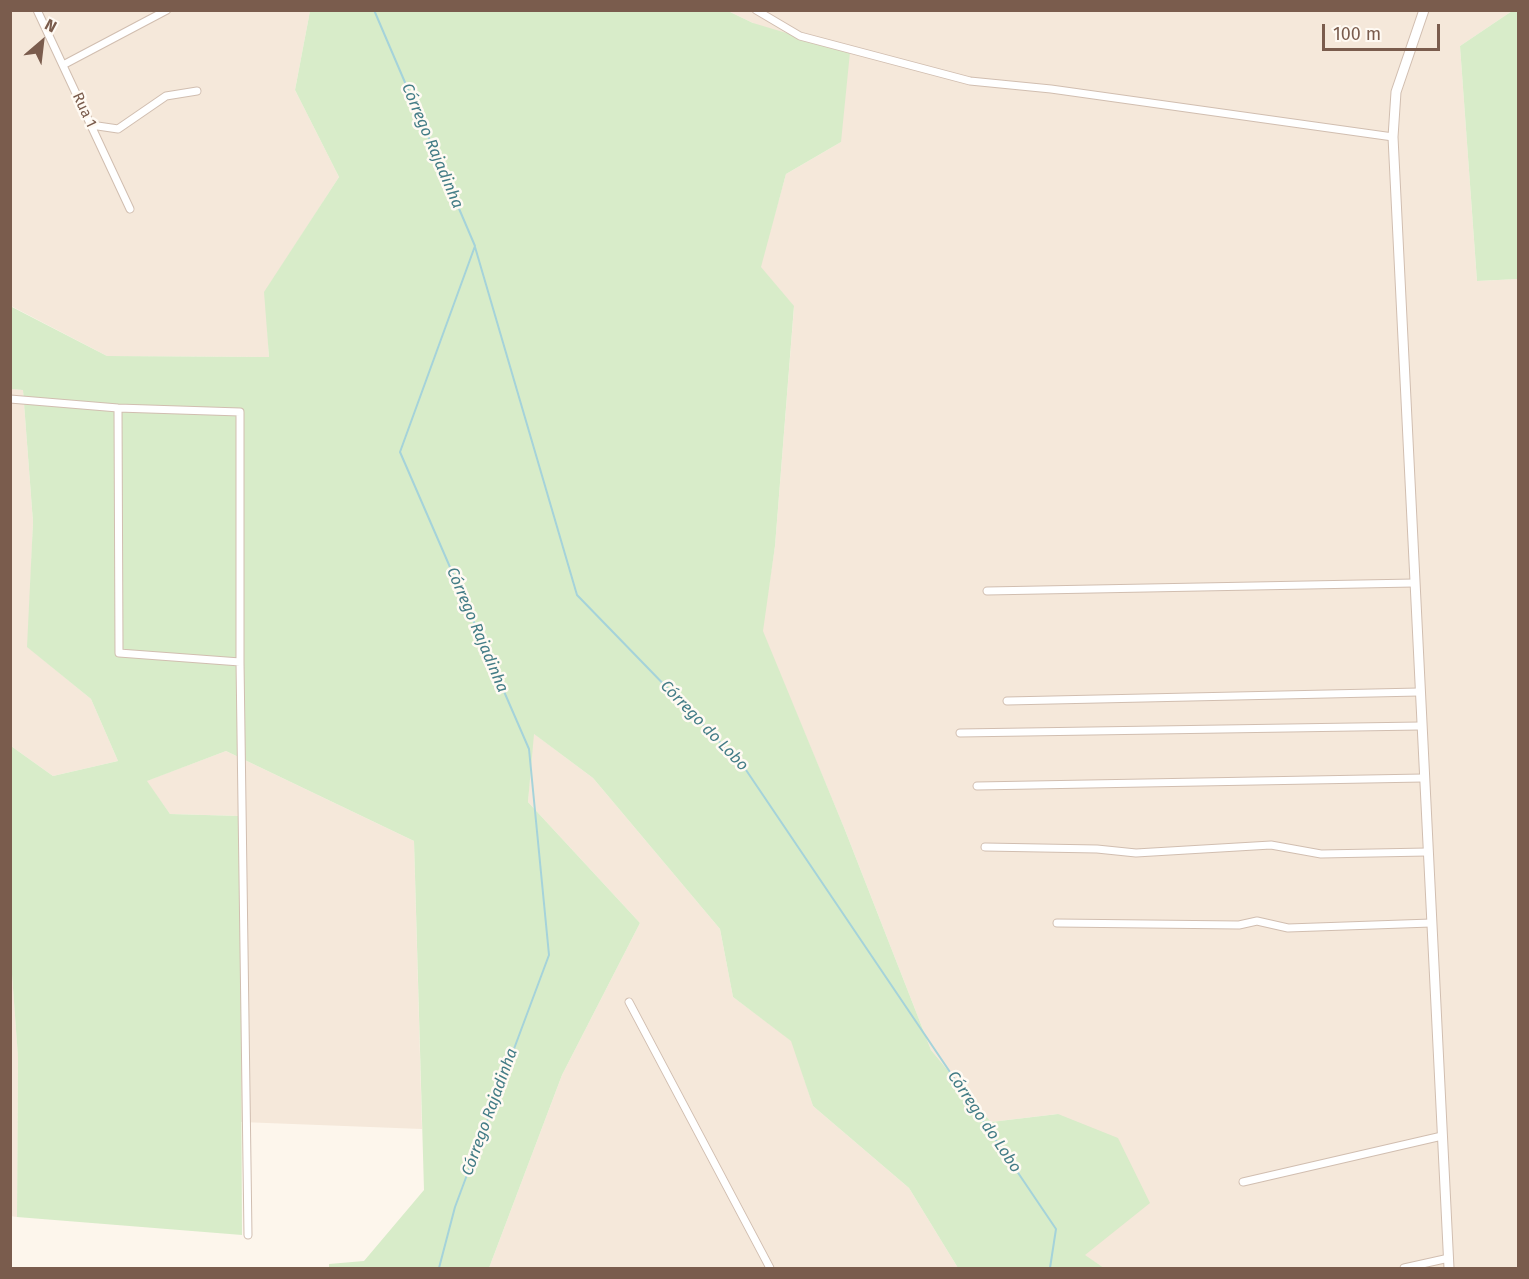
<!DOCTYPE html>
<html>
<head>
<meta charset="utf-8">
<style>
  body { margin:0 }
  #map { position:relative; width:1529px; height:1279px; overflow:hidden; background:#fdf6ec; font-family:"Fira Sans",sans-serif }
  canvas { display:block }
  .frame { position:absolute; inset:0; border:12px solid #7a5c4d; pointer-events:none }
  .north { position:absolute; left:12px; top:12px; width:60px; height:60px; -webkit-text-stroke:4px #fffaf3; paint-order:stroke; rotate:28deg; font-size:16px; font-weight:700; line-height:24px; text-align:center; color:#7a5c4d }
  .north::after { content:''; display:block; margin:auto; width:21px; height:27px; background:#7a5c4d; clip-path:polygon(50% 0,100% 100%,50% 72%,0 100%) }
  .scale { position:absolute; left:1322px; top:24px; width:118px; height:27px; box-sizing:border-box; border:3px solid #7a5c4d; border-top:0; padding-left:8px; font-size:18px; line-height:21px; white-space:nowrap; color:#7a5c4d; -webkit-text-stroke:4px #fffaf3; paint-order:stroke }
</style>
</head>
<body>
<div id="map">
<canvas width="1529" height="1279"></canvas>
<div class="frame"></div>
<div class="north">N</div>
<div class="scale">100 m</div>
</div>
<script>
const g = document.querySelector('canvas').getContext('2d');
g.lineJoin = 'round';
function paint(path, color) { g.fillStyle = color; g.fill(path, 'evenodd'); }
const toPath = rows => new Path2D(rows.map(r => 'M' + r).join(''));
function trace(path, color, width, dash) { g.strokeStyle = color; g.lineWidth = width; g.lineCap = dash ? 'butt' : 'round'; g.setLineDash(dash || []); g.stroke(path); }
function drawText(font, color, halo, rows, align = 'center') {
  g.font = font + ' "Fira Sans",sans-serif'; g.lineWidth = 5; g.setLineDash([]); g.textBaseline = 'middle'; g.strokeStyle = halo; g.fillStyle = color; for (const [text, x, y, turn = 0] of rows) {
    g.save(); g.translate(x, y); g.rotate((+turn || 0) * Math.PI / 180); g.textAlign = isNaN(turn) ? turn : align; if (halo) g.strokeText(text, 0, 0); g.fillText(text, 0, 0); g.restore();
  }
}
paint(toPath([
  [10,11,310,11,295,90,339,177,265,292,269,357,107,356,11,306],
  [728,11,1512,11,1460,46,1477,281,1518,279,1518,1268,1104,1268,1085,1256,1058,1114,991,1122,931,1050,845,830,762,631,775,546,794,307,760,267,786,174,841,142,753,23],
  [11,389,23,390,33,522,28,647,91,699,118,761,53,776,11,746],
  [533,733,593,778,720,929,733,997,792,1041,813,1106,909,1188,958,1268,489,1268,562,1075,640,923,528,802],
  [226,751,414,841,422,1129,241,1122,240,816,170,814,146,781],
  [10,947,18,1056,17,1217,10,1216]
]), '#f5e8da');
paint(toPath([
  [310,11,728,11,753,23,850,52,841,142,786,174,761,267,794,306,775,546,763,631,845,830,931,1050,991,1122,1058,1114,1118,1138,1150,1203,1085,1255,1104,1268,958,1268,909,1188,813,1106,791,1041,733,997,720,929,593,778,534,734,528,802,640,923,562,1075,489,1268,329,1268,329,1264,364,1261,424,1190,414,841,226,751,147,781,170,814,240,816,242,1235,17,1217,18,1057,10,947,11,746,53,776,118,761,91,699,27,647,33,522,23,390,11,389,10,306,107,356,269,357,264,292,339,177,295,90],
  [1512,11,1518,11,1518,279,1477,281,1460,46]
]), '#d8ecc9');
trace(toPath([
  [374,10,475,246,400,452,529,749,549,955,455,1207,439,1268],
  [475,247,577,595,744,767,1056,1229,1050,1268]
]), '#a5d3da', 2);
const minor = toPath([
  [37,10,130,209],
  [756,10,800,36,970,81,1051,89,1393,137],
  [63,65,167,10],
  [91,125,118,129,166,96,197,91],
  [10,399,118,408,240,412,240,662,248,1235],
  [118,408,119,653,240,662],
  [987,591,1414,583],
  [1007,701,1419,692],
  [960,733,1420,726],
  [977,786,1423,778],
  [985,847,1097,849,1136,853,1271,845,1321,854,1427,852],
  [1057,923,1239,925,1257,921,1288,928,1431,923],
  [629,1002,770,1268],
  [1243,1182,1442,1136],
  [1404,1268,1449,1258]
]);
const tertiary = toPath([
  [1424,10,1396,92,1393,137,1449,1268]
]);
trace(minor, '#d1beb0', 9);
trace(tertiary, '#d1beb0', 11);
trace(minor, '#fff', 7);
trace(tertiary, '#fff', 9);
drawText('15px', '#7a5c4d', '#fffaf3', [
  ["Rua 1",84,110,65]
]);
drawText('italic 16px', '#437c86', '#fffaf3', [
  ["Córrego Rajadinha",432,146,67],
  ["Córrego Rajadinha",477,630,67],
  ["Córrego do Lobo",704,726,46],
  ["Córrego Rajadinha",490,1112,-70],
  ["Córrego do Lobo",984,1122,56]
]);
</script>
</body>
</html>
